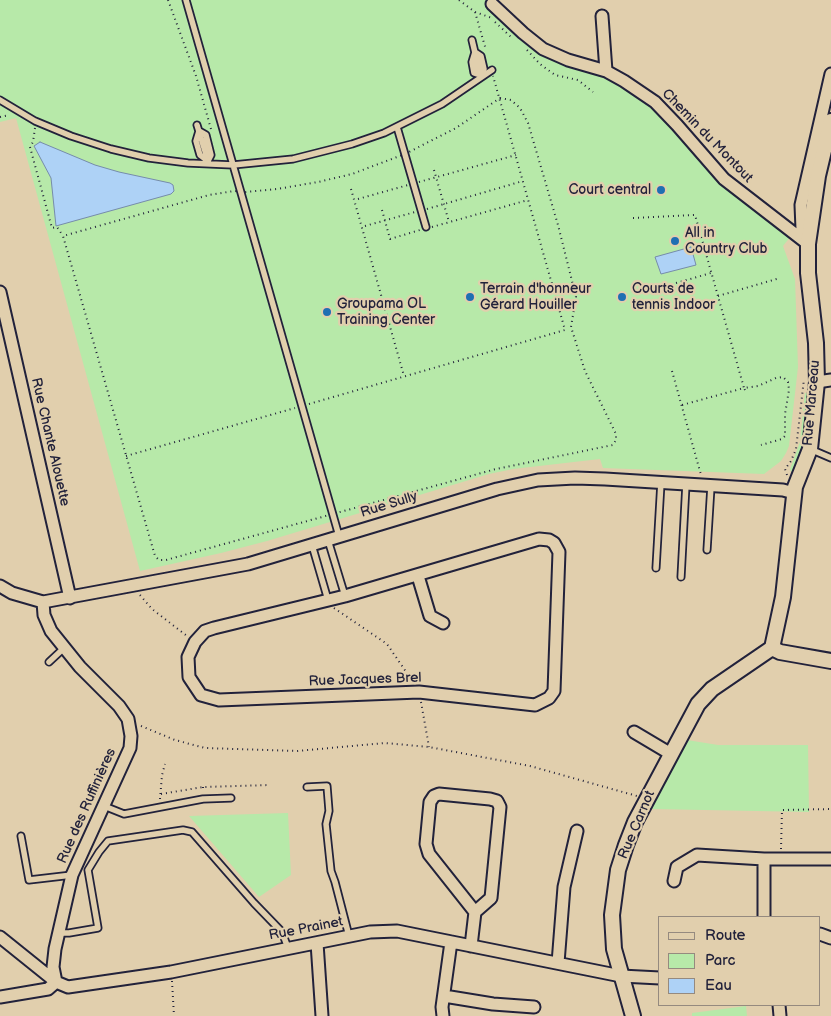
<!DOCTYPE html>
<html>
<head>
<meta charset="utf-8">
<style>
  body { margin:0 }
  #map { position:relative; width:831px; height:1016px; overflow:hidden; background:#e1cfad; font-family:"Balsamiq Sans",sans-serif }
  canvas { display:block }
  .legend { position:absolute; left:658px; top:916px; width:162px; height:90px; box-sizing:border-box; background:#e1cfad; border:1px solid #958a7f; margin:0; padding:6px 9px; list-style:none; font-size:15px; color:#22223b }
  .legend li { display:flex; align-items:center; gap:10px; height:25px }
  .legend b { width:25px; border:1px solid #958a7f }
</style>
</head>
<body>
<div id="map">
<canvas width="831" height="1016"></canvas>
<ul class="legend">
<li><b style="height:6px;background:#e1cfad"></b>Route</li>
<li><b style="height:14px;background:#b7e9a9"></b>Parc</li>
<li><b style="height:14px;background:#aed2f6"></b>Eau</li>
</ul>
</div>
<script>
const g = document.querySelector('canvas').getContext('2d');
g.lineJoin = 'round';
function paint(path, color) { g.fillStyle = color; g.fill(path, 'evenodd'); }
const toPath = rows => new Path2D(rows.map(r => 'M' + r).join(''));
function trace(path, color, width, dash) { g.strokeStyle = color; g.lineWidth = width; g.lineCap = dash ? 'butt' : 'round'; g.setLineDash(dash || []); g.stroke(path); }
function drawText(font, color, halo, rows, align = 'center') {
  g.font = font + ' "Balsamiq Sans",sans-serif'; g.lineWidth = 4.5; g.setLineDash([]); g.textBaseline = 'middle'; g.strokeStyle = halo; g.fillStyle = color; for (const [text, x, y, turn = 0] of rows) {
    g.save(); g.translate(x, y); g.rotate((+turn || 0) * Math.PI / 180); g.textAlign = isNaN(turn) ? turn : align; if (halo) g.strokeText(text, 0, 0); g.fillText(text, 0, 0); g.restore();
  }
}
paint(toPath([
  [0,0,489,0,485,3,486,6,515,33,604,75,640,96,671,122,791,236,783,246,795,279,798,367,789,446,786,453,781,461,764,474,603,468,600,459,513,469,489,474,267,541,221,553,140,571,16,118,0,122],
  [805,393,810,394,805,448,793,475,790,469,800,442],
  [687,740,718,745,808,745,809,812,652,809],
  [288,813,291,875,259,897,189,816],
  [746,1006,747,1016,692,1016,692,1013]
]), '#b7e9a9');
const water = toPath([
  [40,142,95,165,119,172,170,183,173,185,174,191,171,194,56,226,51,178,34,146,40,142],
  [691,247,696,265,661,274,655,257,691,247]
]);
paint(water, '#aed2f6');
trace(water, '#768cab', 1);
const service = toPath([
  [186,0,339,536],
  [472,40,480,74],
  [475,52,481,56,484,69,480,75,474,73,472,62,475,52],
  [0,100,35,121,71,136,111,149,149,158,188,163,233,165,293,159,352,144,384,133,442,104,492,70],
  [197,125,208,161],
  [397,127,426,227],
  [199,131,206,135,211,155,208,161,200,155,196,141,199,131],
  [810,449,831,458],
  [328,540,345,596],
  [312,545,328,600],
  [707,550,711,486],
  [656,568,661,482],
  [681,577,686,484],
  [49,662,64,648],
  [307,787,327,786,329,811,326,824,331,871,335,882,349,936],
  [104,806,124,814,203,799,231,798],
  [21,836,29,880,72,875],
  [58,933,69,933,98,928,88,870,99,852,108,841,183,830,192,832,254,903,282,932,288,948]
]);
const minor = toPath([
  [492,4,523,33,543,49,568,60,606,71,624,81,655,102,677,125,724,179,808,244],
  [602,16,606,71],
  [808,243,802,229,801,205,831,74],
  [0,292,70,598],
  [817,382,831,380],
  [539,539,549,540,554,543,559,552,554,691,549,698,535,705,419,692,219,700,201,695,189,677,188,657,195,642,205,631,214,628,345,596,539,539],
  [418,576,430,616,443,623],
  [0,586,12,593,43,602,248,564,497,489,538,480,575,478,605,479,783,490,794,493],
  [43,602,44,615,51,631,80,667,119,706,128,719,131,736,130,748,72,875,55,949,53,967,56,982],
  [634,732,671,754],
  [764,859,831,859],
  [674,881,677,867,697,855,764,859,764,917],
  [820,934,831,938],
  [0,937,56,982,68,987,171,972,370,932,397,931,621,976,660,978],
  [317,943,322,1016],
  [471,946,475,912,429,854,426,844,430,802,434,796,439,794,490,799,497,801,500,807,491,898,475,912],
  [558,963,564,887,577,831],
  [444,996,493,1004,534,1007],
  [0,997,48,989,56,982],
  [779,1005,780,1016],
  [443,1016,442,1007,451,942]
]);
const tertiary = toPath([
  [772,648,783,597,795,487,810,449,817,382,816,343,808,273,808,244,818,176,831,121],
  [772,648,780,652,831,661],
  [633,1016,614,949,612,915,618,870,626,845,635,822,698,704,712,689,772,648]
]);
trace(service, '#22223b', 9);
trace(minor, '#22223b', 15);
trace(tertiary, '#22223b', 18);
trace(toPath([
  [168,0,196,76,211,129],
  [459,0,475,12,486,50],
  [475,12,492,18],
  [495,22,511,37],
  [527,50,540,64,555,75,578,80,593,92],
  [500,98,511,100,520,108,528,123,558,225,576,297,571,327,585,371,616,434,616,440,613,445,496,469,166,560,159,560,155,556,63,236,209,195,234,191,246,192,277,189,318,182,352,174,405,154,456,128,500,98],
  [0,117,9,115],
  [35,128,33,142,30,147,52,228,57,227,63,236],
  [434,170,449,222],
  [419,182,516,155],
  [351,189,404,376],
  [358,199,408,185],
  [427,209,523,181],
  [382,210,390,239,420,230],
  [633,218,695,215,744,388,682,405],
  [365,226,415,212],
  [432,227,528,200],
  [652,290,711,273],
  [718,296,780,278],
  [672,371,701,475],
  [745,390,744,388,758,386,776,378,783,377,788,382,789,390,785,414,785,436,782,439,761,445],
  [309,404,565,330,493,76],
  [126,456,295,408],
  [787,475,785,469,791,461,796,449,804,379],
  [140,595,152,609,187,636],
  [334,608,387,644,413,682],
  [421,702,429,747],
  [141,726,175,740,205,748,297,751,385,743,429,747,530,766,637,796],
  [203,787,203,792],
  [161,794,203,787,270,785],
  [160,799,162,775,165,764],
  [781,849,782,810,831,809],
  [172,981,174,1016]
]), '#22223b', 2, [1, 4]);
trace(service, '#e1cfad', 5.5);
trace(minor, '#e1cfad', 11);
trace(tertiary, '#e1cfad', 14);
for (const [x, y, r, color] of [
  [661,190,5,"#1f6fb2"],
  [675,241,5,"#1f6fb2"],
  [470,297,5,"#1f6fb2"],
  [622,297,5,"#1f6fb2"],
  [327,312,5,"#1f6fb2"]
]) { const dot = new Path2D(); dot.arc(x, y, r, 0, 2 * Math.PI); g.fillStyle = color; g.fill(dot); trace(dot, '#e1cfad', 2); }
drawText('14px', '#22223b', '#e1cfad', [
  ["Chemin du Montout",707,136,46],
  ["Rue Marceau",812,403,-85],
  ["Rue Chante Alouette",50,442,77],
  ["Rue Sully",389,505,-17],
  ["Rue Jacques Brel",365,680,-2],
  ["Rue des Ruffinières",87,806,-66],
  ["Rue Carnot",637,825,-67],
  ["Rue Prainet",306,929,-11]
]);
drawText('14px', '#22223b', '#e1cfad', [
  ["Court central",651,190,"right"],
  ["All in",685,233],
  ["Country Club",685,249],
  ["Terrain d'honneur",480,289],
  ["Gérard Houiller",480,305],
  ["Courts de",632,289],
  ["tennis Indoor",632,305],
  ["Groupama OL",337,304],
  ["Training Center",337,320]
], 'left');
</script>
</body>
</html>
